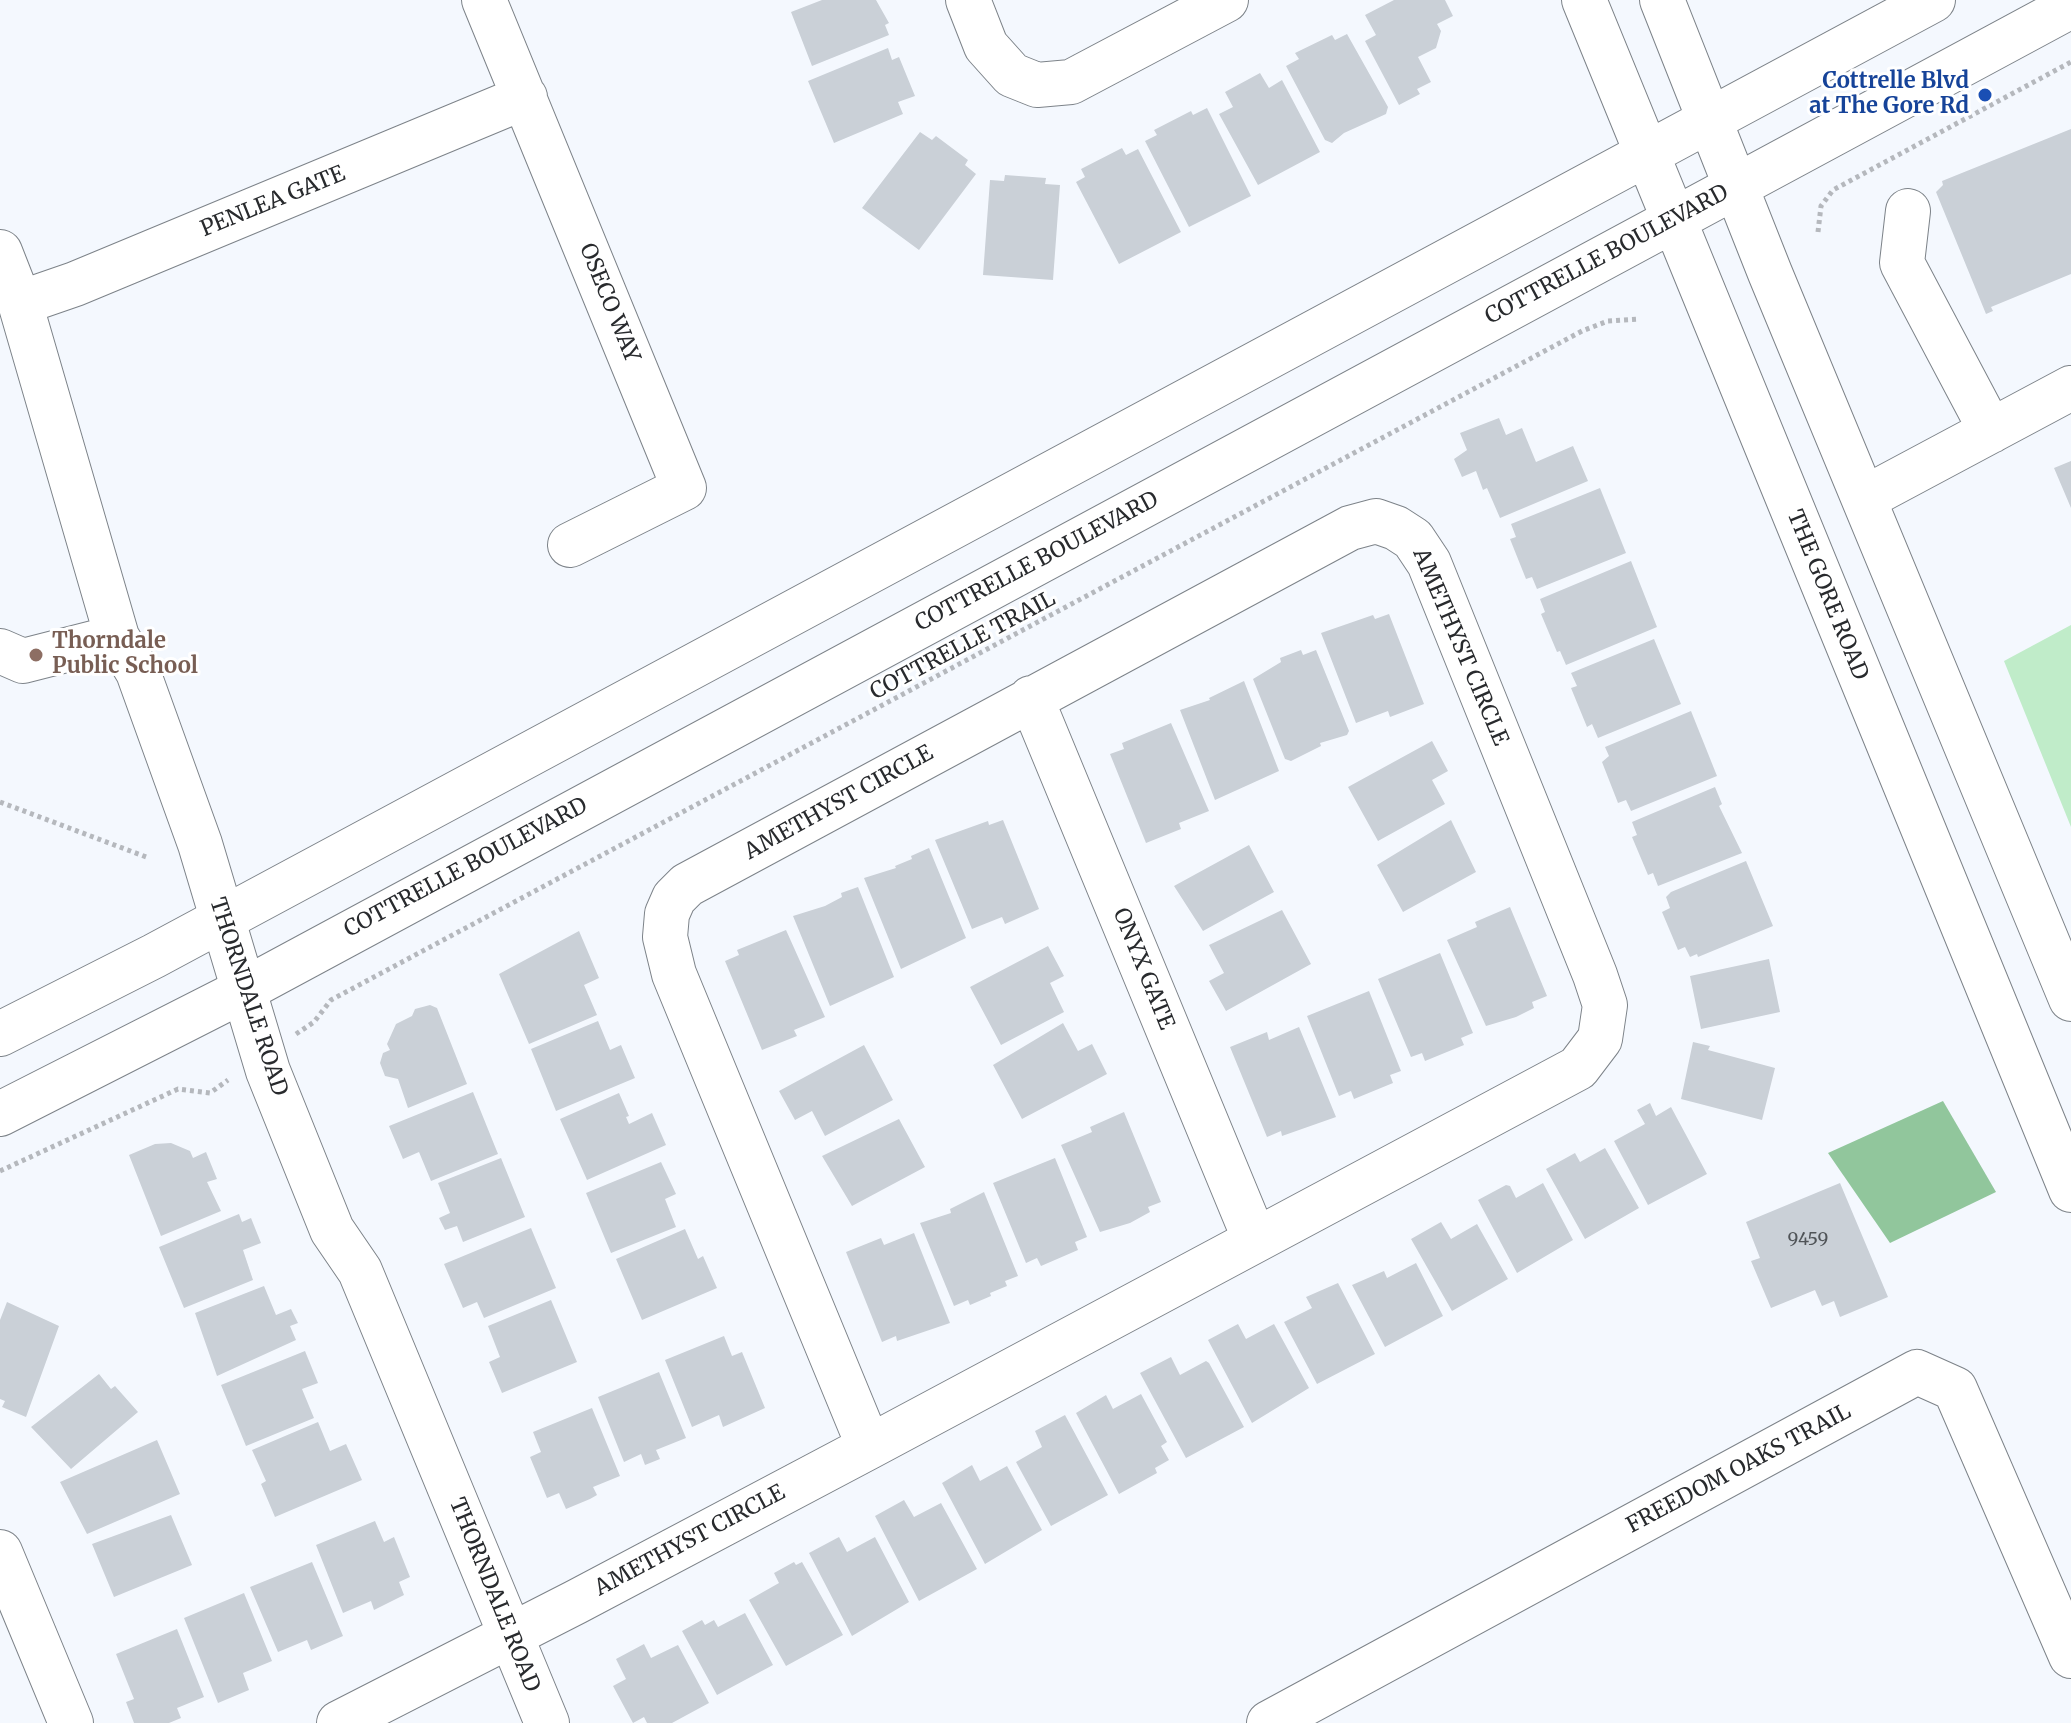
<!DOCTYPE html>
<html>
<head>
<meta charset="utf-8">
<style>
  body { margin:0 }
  canvas { display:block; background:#f4f8fe }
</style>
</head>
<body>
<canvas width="2071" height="1723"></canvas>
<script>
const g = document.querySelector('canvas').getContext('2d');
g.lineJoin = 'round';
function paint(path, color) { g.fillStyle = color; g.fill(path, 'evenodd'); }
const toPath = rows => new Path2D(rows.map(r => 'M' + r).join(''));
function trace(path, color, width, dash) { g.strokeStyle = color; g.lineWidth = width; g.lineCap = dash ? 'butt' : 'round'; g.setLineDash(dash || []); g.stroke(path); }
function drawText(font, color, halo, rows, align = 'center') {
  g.font = font + ' Merriweather,serif'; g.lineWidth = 6; g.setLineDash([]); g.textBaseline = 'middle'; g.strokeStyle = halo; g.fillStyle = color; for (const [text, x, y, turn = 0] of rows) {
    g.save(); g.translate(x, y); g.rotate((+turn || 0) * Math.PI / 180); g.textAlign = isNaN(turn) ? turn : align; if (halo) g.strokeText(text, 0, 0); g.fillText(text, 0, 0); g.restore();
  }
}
paint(toPath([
  [2071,625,2071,827,2004,661]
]), '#c0ecc9');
paint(toPath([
  [1943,1101,1996,1192,1890,1243,1828,1153]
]), '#91c69c');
paint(toPath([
  [822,0,876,0,889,23,885,25,889,35,812,66,791,12],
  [1394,0,1445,0,1453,16,1437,24,1441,31,1436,48,1418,57,1431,82,1417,89,1420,94,1399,105,1365,41,1376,35,1365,15],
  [1347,34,1388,107,1386,114,1344,133,1332,143,1325,140,1286,66,1299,59,1295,53,1332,35,1335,40],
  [888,48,892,60,899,57,915,96,898,102,903,114,834,143,808,81],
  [1260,73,1269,88,1282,80,1320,152,1258,185,1219,114,1233,107,1225,92],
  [1207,108,1251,196,1189,227,1145,141,1157,135,1154,130,1191,111,1193,115],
  [2071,129,2071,274,1991,307,1993,311,1986,314,1936,192,1943,185,1942,181],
  [920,132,932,140,936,136,968,160,965,165,976,174,919,250,862,208],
  [1122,148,1126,155,1138,149,1181,232,1119,264,1076,182,1085,177,1081,169],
  [1005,175,1046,178,1045,184,1060,185,1053,280,983,275,990,180,1004,181],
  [1499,418,1506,435,1522,428,1536,462,1573,446,1588,481,1500,518,1487,488,1483,490,1476,471,1462,477,1454,459,1467,450,1460,433],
  [2071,461,2071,508,2054,468],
  [1600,488,1626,553,1537,589,1532,577,1526,579,1510,539,1516,537,1511,524],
  [1631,561,1657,627,1566,665,1560,651,1557,652,1541,614,1545,612,1540,599],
  [1389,614,1424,704,1390,717,1388,711,1356,723,1321,633,1373,615,1375,619],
  [1654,639,1681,704,1598,738,1592,724,1587,727,1571,688,1577,686,1571,673],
  [1301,650,1303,655,1316,650,1349,731,1347,735,1320,743,1321,746,1291,761,1285,759,1253,679,1281,662,1280,658],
  [1244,681,1279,771,1215,800,1180,710,1210,700,1209,698],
  [1691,711,1717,776,1631,811,1626,800,1618,803,1602,762,1609,756,1605,747],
  [1171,723,1209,811,1179,823,1181,829,1146,843,1110,754,1124,749,1122,743],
  [1432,741,1448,771,1432,780,1445,804,1378,841,1348,787],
  [1715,787,1722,804,1719,806,1742,853,1658,886,1653,873,1648,875,1632,837,1637,835,1632,822],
  [1003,820,1039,909,1005,924,1002,917,972,929,935,840,988,821,989,825],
  [1451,820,1476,872,1403,912,1377,865],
  [1249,845,1274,892,1203,931,1174,886],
  [929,848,966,938,901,969,864,878,896,868,895,866,912,859,911,856],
  [1746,861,1773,926,1698,957,1697,954,1690,957,1685,947,1678,950,1662,912,1670,908,1666,897,1671,892],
  [858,887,894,977,830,1006,793,916,825,906,842,897,841,893],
  [1510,907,1547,996,1532,1002,1534,1008,1516,1017,1486,1026,1447,940,1477,927,1475,922],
  [1282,910,1311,964,1226,1011,1209,981,1224,973,1209,945],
  [786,930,825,1017,794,1030,797,1036,762,1050,725,961,739,955,737,950],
  [579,931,599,978,584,985,597,1015,529,1044,499,974],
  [1048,946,1064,976,1050,983,1064,1012,1001,1045,970,987],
  [1440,953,1473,1033,1461,1038,1464,1045,1425,1061,1422,1053,1411,1057,1378,979],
  [1769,959,1780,1012,1701,1029,1690,976],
  [1369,991,1401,1071,1390,1075,1393,1083,1354,1099,1351,1091,1339,1096,1307,1016],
  [430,1005,437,1008,467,1084,408,1108,398,1079,385,1076,380,1063,383,1053,390,1050,387,1044,396,1024,412,1016,415,1009],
  [598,1021,610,1050,621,1045,635,1078,556,1111,531,1049],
  [1063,1023,1078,1051,1092,1044,1107,1074,1022,1119,993,1065],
  [1299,1027,1336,1117,1282,1136,1281,1131,1267,1137,1230,1047,1267,1032,1269,1040],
  [1693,1042,1710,1046,1708,1050,1775,1068,1762,1120,1681,1099],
  [864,1045,893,1100,825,1136,812,1111,795,1120,779,1091],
  [473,1092,498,1154,431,1181,419,1152,403,1159,389,1126],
  [619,1093,629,1116,626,1117,629,1124,652,1113,666,1145,587,1180,560,1119],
  [1650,1103,1656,1116,1671,1107,1707,1174,1648,1205,1614,1141,1645,1124,1637,1110],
  [1124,1112,1161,1202,1148,1207,1150,1212,1130,1223,1100,1232,1061,1145,1092,1132,1090,1127],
  [899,1119,925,1167,852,1206,822,1156],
  [171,1143,190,1151,193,1158,206,1152,217,1179,207,1182,221,1211,161,1236,129,1155,155,1144],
  [1605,1148,1639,1208,1585,1239,1546,1169,1575,1153,1580,1162],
  [501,1158,525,1217,463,1242,457,1226,445,1230,439,1218,450,1213,438,1183],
  [1055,1158,1087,1237,1075,1242,1078,1250,1041,1266,1037,1258,1026,1263,993,1183],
  [661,1162,676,1194,665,1199,676,1227,611,1253,586,1193],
  [1543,1183,1573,1240,1517,1273,1478,1200,1506,1185,1510,1186,1516,1198],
  [1840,1183,1888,1297,1840,1317,1834,1301,1822,1306,1815,1290,1771,1308,1751,1261,1760,1258,1746,1222],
  [984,1192,1018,1276,1005,1281,1007,1286,990,1293,991,1296,970,1305,968,1300,954,1306,920,1223,951,1213,950,1209],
  [239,1214,242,1222,251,1218,261,1243,243,1250,253,1280,184,1308,159,1247],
  [1441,1222,1451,1239,1477,1224,1508,1279,1452,1311,1411,1239],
  [531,1228,556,1288,484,1318,477,1302,463,1308,444,1264],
  [685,1229,698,1259,703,1256,717,1288,642,1320,616,1259],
  [914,1233,950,1323,897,1341,896,1336,882,1342,846,1252,881,1238,884,1245],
  [1416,1263,1443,1316,1385,1347,1352,1285,1384,1271,1387,1278],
  [1338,1283,1375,1354,1317,1384,1284,1322,1312,1308,1306,1297],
  [264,1286,276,1315,291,1309,298,1323,290,1326,296,1340,217,1376,195,1313],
  [551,1300,577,1362,502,1393,489,1362,500,1357,488,1326],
  [7,1302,59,1326,26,1417,2,1407,5,1401,0,1399,0,1320],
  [1238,1324,1246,1339,1274,1324,1309,1388,1252,1423,1208,1340],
  [724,1336,732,1356,742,1352,765,1408,723,1427,719,1415,692,1427,665,1360],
  [305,1351,318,1383,302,1389,314,1418,246,1446,221,1385],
  [1171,1357,1180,1375,1206,1361,1209,1363,1244,1427,1186,1458,1140,1373],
  [659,1372,686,1438,656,1450,660,1459,645,1465,641,1454,624,1462,598,1397],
  [99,1374,111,1389,115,1386,138,1412,71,1469,31,1427],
  [1141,1394,1167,1442,1161,1446,1169,1460,1155,1468,1157,1473,1119,1494,1076,1413,1106,1395,1113,1409],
  [592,1408,620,1476,593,1487,597,1495,590,1499,566,1509,559,1493,547,1498,530,1457,541,1452,533,1432],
  [1065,1415,1108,1495,1051,1526,1016,1462,1042,1447,1035,1431],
  [318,1422,330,1451,346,1444,362,1480,275,1517,261,1484,266,1481,252,1450],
  [157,1440,180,1494,87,1534,60,1482],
  [972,1465,980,1481,1007,1466,1042,1530,985,1564,942,1483],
  [904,1500,914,1517,941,1503,977,1569,919,1601,875,1516],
  [171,1515,192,1565,114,1597,92,1544],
  [375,1521,384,1542,394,1537,410,1577,399,1582,404,1595,374,1610,371,1601,343,1613,316,1545],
  [839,1537,847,1552,875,1537,909,1602,852,1636,809,1553],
  [312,1562,343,1636,311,1650,307,1640,278,1652,250,1587],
  [794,1562,796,1565,802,1562,843,1635,786,1666,749,1600,779,1583,774,1573],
  [244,1593,272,1661,243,1673,249,1690,218,1703,184,1618],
  [745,1613,773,1665,717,1695,682,1631,702,1620,705,1625,714,1620,718,1627],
  [177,1629,204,1697,177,1708,181,1718,169,1723,134,1723,126,1702,134,1699,116,1654],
  [644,1644,651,1658,678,1645,709,1703,672,1723,647,1723,644,1717,633,1723,613,1686,626,1679,616,1659]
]), '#cad0d7');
const minor = toPath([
  [484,0,684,488,570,545],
  [968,0,986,46,1012,75,1037,85,1071,82,1226,0],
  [1908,211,1902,263,1991,431],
  [0,252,20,303,117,637,138,672,200,844,268,1071,332,1230,360,1271,547,1723],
  [20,303,75,284,525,97],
  [1865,498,2071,388],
  [0,651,23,661,117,637],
  [1031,698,1255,1240],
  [0,1552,71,1723],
  [339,1723,576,1602,869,1447,1578,1068,1600,1039,1605,1005,1595,975,1429,563,1413,539,1396,528,1376,521,1350,528,687,885,674,898,667,914,665,937,674,974,869,1447],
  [1269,1723,1917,1372,1955,1389,2071,1656]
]);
const major = toPath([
  [1584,0,2071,1190],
  [1662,0,1770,273,2071,999],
  [0,1034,154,956,1933,0],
  [0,1114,244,990,2071,6]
]);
trace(minor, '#7d8389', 46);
trace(major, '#7d8389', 46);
trace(toPath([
  [1818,232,1821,206,1833,190,2071,62],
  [0,802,149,858],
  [296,1034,314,1022,331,1000,1582,331,1608,321,1639,319],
  [0,1171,178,1089,210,1093,228,1080]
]), '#b5b8bd', 5, [4, 4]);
trace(minor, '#fff', 44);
trace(major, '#fff', 44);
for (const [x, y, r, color] of [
  [1985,95,8,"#1a4fb4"],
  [36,655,8,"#8d6e63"]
]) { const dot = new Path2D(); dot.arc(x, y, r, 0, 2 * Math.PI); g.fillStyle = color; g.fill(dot); trace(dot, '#fff', 3); }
drawText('18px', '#505458', null, [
  ["9459",1808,1240]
]);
drawText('bold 22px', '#164399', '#fff', [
  ["Cottrelle Blvd",1969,82],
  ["at The Gore Rd",1969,107]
], 'right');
drawText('22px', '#282a2d', '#fff', [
  ["PENLEA GATE",273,202,-22],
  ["COTTRELLE BOULEVARD",1607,255,-28],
  ["OSECO WAY",609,303,68],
  ["COTTRELLE BOULEVARD",1037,562,-28],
  ["THE GORE ROAD",1827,595,68],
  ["COTTRELLE TRAIL",963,646,-28],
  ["AMETHYST CIRCLE",1460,647,67],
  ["AMETHYST CIRCLE",839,803,-29],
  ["COTTRELLE BOULEVARD",466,868,-28],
  ["ONYX GATE",1143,969,68],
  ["THORNDALE ROAD",248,997,72],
  ["FREEDOM OAKS TRAIL",1739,1469,-28],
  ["AMETHYST CIRCLE",690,1541,-28],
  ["THORNDALE ROAD",494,1595,68]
]);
drawText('bold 22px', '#785e54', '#fff', [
  ["Thorndale",52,642],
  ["Public School",52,667]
], 'left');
</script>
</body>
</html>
